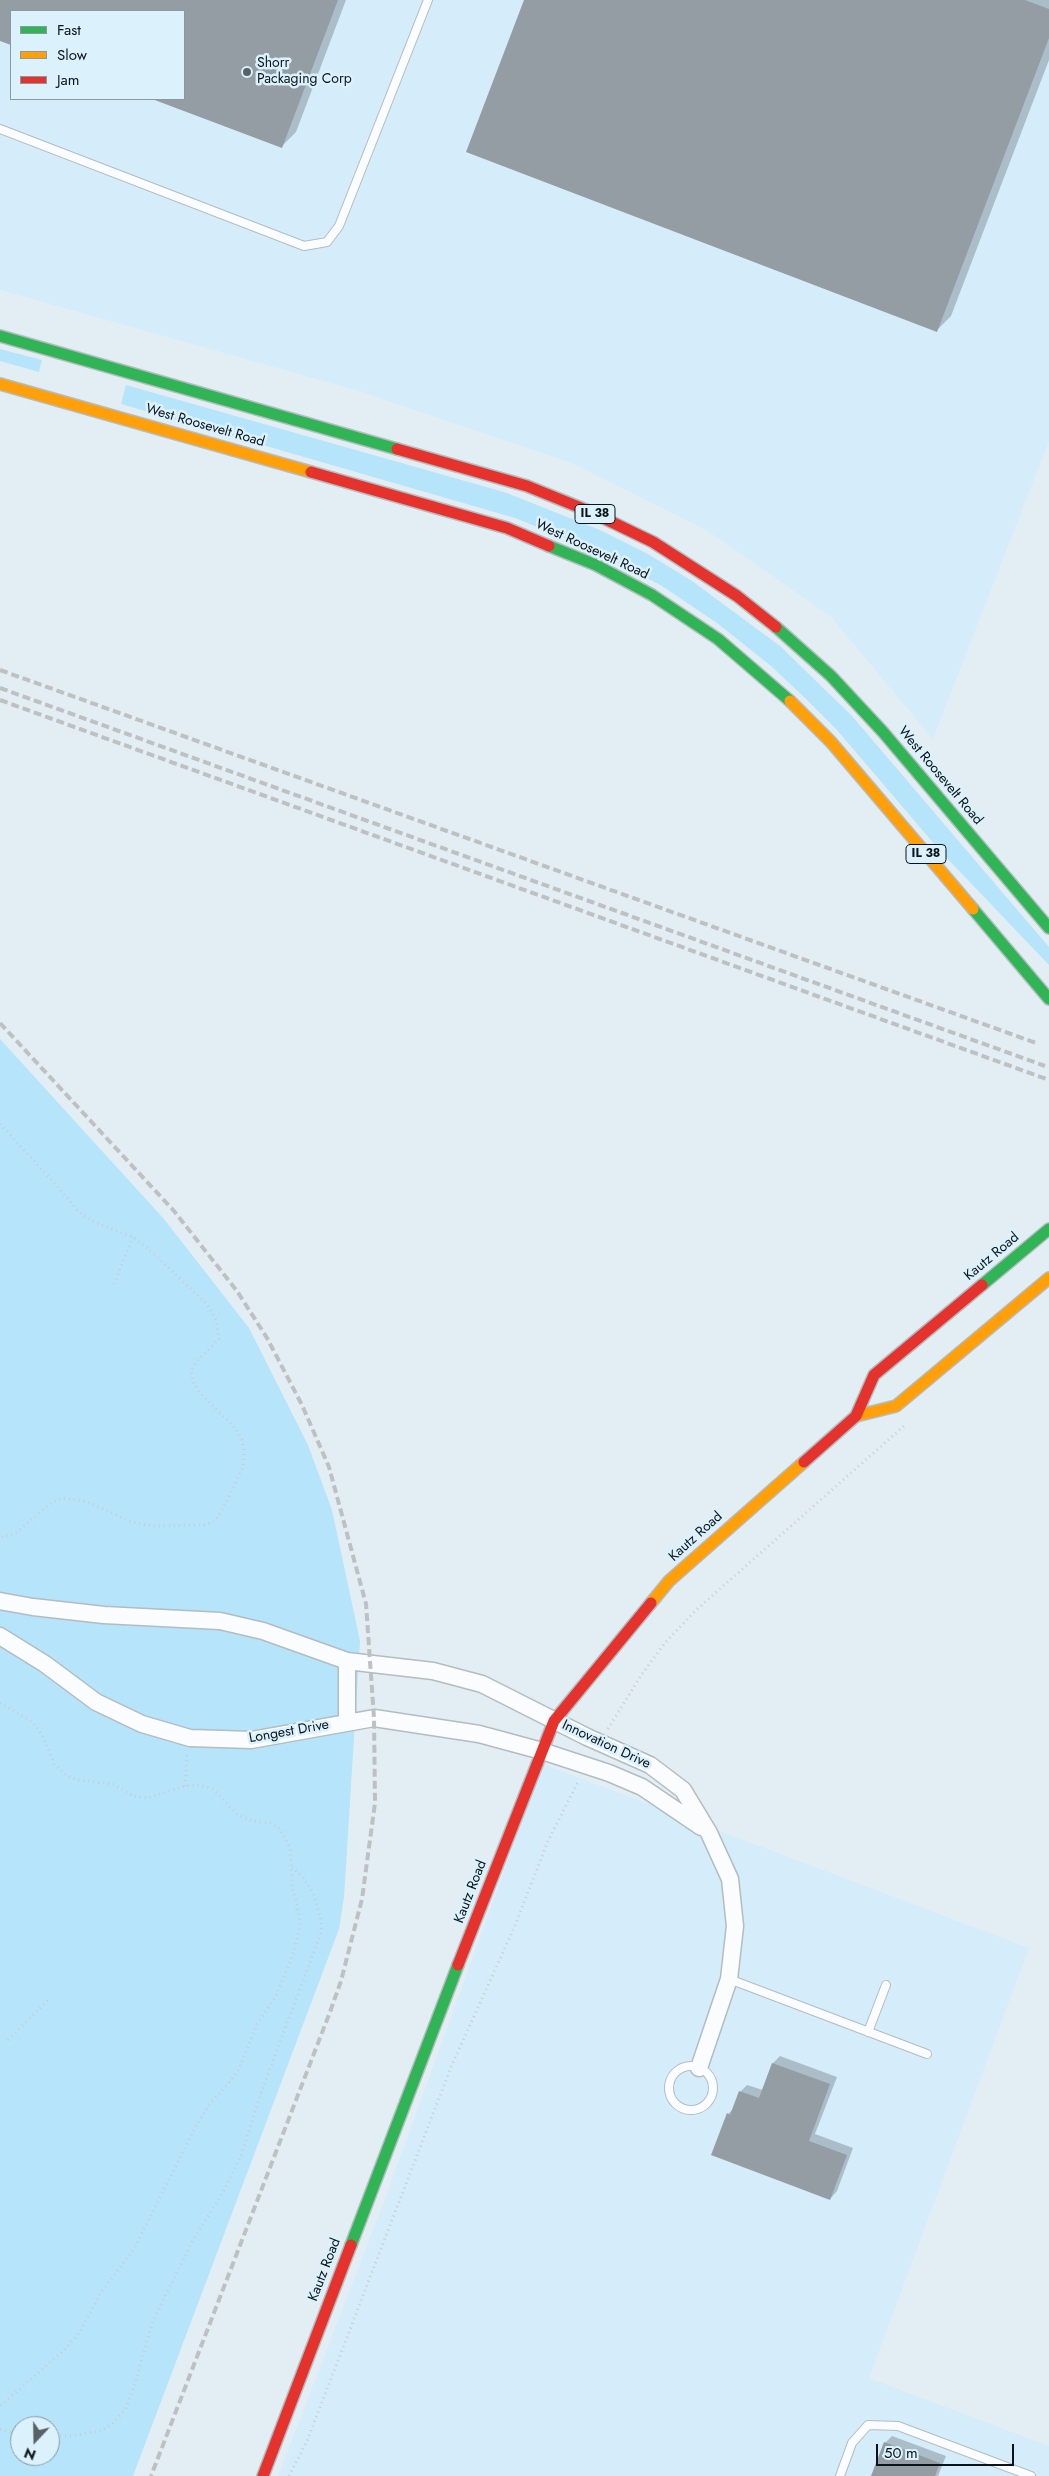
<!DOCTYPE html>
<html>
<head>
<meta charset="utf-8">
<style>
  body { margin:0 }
  #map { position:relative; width:1049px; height:2476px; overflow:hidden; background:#e3eef4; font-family:Jost,sans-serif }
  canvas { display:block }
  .legend { position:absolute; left:10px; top:10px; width:175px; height:90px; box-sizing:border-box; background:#dbf1fc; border:1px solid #8899a1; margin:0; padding:6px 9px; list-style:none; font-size:15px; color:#0b1519 }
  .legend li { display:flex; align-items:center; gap:10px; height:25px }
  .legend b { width:25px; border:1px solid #8899a1 }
  .north { position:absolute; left:10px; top:2416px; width:50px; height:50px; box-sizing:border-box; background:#dbf1fc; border:1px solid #8899a1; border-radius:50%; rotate:201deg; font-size:14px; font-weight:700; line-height:20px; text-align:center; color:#0b1519 }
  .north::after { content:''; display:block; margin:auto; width:18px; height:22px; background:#576166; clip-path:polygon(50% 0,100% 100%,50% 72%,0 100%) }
  .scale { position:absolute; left:876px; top:2444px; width:138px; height:22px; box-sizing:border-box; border:2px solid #0b1519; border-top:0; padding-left:6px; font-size:15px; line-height:18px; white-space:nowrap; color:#0b1519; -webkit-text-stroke:4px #dbf1fc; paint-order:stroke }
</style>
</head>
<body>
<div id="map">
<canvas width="1049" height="2476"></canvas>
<ul class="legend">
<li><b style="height:6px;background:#30b455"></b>Fast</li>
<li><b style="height:6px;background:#ff9f0a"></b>Slow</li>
<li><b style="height:6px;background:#e5322d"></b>Jam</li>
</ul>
<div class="north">N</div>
<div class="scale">50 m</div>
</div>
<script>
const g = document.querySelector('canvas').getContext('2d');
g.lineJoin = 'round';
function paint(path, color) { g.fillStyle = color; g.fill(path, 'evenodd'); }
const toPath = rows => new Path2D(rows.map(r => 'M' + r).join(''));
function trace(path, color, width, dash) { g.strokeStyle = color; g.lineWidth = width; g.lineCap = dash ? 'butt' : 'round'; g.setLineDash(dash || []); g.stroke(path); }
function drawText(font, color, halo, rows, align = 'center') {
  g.font = font + ' Jost,sans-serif'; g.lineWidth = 5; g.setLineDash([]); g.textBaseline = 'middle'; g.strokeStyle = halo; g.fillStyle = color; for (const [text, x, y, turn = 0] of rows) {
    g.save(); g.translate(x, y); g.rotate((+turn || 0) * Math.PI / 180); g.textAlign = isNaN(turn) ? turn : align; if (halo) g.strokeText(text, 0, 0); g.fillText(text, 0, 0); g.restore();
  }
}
paint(toPath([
  [0,0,1049,0,1049,441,933,739,830,616,708,531,571,463,359,391,0,290],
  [11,11,184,11,184,99,11,99],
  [543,1764,1029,1948,869,2378,1049,2446,1049,2476,278,2476,386,2196]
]), '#d5edfa');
paint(toPath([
  [0,349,42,360,39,372,0,361],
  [126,385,504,492,600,530,648,554,692,581,780,646,852,716,1049,947,1049,965,941,852,837,730,804,697,771,666,717,623,662,586,589,548,515,518,121,404],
  [0,1039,164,1219,249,1328,308,1445,332,1510,360,1641,344,1897,339,1929,133,2476,0,2476],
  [20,2426,50,2426,50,2456,20,2456]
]), '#b6e4fa');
paint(toPath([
  [0,0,346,0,296,132,281,147,155,99,184,99,184,11,11,11,11,44,0,40],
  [525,0,1049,0,1049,60,951,316,937,330],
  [780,2056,837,2077,815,2134,853,2148,837,2191,830,2199,728,2114,734,2108,740,2092,747,2085,763,2090,773,2063],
  [892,2436,946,2456,938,2476,872,2476,885,2443]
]), '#0003');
paint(toPath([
  [0,0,338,0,282,148,152,99,184,99,184,11,11,11,11,45,0,41],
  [524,0,1025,0,1049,9,1049,38,937,332,466,152],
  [772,2063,830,2084,809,2141,847,2155,830,2200,711,2155,727,2113,730,2115,739,2091,759,2098],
  [884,2442,940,2463,935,2476,871,2476]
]), '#949da3');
const lane = toPath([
  [0,129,304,246,327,242,339,226,428,0],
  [729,1979,927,2054],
  [868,2032,886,1985],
  '669 2088a22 22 0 1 1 44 0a22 22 0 1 1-44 0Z',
  [840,2476,852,2443,868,2425,898,2426,1031,2476]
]);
const street = toPath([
  [0,1601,33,1607,104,1615,220,1621,263,1631,347,1661,433,1671,482,1684,587,1737,650,1765,683,1790,709,1833,730,1879,735,1926,729,1979,699,2068],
  [0,1636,45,1664,96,1702,142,1724,190,1738,251,1740,374,1718,479,1734,542,1751,609,1773,642,1787,701,1827],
  [347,1722,347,1661]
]);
const fast = toPath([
  [0,336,397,449],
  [549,546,596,565,652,595,718,639,790,701],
  [776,627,831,676,883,732,1049,928],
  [973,909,1049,999],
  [982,1285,1049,1229],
  [351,2245,458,1965]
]);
const slow = toPath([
  [0,384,311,472],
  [790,701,831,742,973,909],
  [856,1416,896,1406,1049,1278],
  [651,1603,669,1581,804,1462]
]);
const jam = toPath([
  [397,449,527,486,591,512,653,542,737,596,776,627],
  [311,472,507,528,549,546],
  [804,1462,856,1416,874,1375,982,1285],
  [458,1965,554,1721,651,1603],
  [263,2476,351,2245]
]);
trace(lane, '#b2bcc1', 10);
trace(street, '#b2bcc1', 19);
trace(fast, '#b2bcc1', 14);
trace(slow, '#b2bcc1', 14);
trace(jam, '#b2bcc1', 14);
trace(toPath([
  [0,1124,58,1187,78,1211,94,1222,133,1237,153,1253,207,1304,216,1320,219,1339,197,1361,191,1371,193,1382,200,1393,236,1429,242,1440,244,1453,243,1467,222,1510,215,1521,205,1525,153,1526,132,1522,88,1502,62,1498,51,1503,16,1533,0,1538],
  [114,1284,133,1237],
  [0,1703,33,1722,43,1737,54,1764,67,1776,78,1780,113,1784,133,1796,148,1798,185,1786,199,1785,213,1789,238,1815,252,1821,270,1823,280,1829,290,1848,292,1885,300,1918,299,1932,294,1952,275,1998,257,2024,239,2069,228,2084,212,2101,197,2124,134,2249,101,2292,80,2332,63,2351,0,2406],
  [608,1729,640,1677,664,1644,695,1611,904,1426],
  [185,1786,187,1754],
  [8,2040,48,2000],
  [0,2429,20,2435],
  [50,2436,69,2436,101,2431,112,2424,125,2410,135,2384,152,2323,192,2242,223,2192,241,2156,261,2093,321,1933,321,1920,314,1895,303,1877,292,1867],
  [289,2476,307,2441,451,2067,514,1928,548,1841,579,1780]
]), '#cacdcf', 3, [1, 4]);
trace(lane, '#fbfcfd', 8);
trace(street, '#fbfcfd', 16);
trace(fast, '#30b455', 11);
trace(slow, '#ff9f0a', 11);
trace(jam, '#e5322d', 11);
trace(toPath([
  [0,670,1036,1043],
  [0,688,1045,1066],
  [0,700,1049,1080],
  [0,1023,174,1211,237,1291,267,1338,302,1405,329,1467,366,1604,374,1718,375,1803,362,1899,341,1981,330,2012,151,2476]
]), '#bec0c2', 4, [8, 4]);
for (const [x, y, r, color] of [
  [247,72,5,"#576166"]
]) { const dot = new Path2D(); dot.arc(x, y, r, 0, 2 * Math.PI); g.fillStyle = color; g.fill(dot); trace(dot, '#dbf1fc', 2); }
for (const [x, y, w] of [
  [595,514,40],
  [926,854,40]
]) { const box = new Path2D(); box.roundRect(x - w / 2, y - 9.5, w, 19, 4); g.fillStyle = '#dbf1fc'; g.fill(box); trace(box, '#0b1519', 1); }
drawText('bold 12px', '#0b1519', null, [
  ["IL 38",595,514],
  ["IL 38",926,854]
]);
drawText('14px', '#0b1519', '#dbf1fc', [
  ["Shorr",257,64],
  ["Packaging Corp",257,80]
], 'left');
drawText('14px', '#0b1519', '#dbf1fc', [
  ["West Roosevelt Road",205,426,16],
  ["West Roosevelt Road",592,550,25],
  ["West Roosevelt Road",940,776,50],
  ["Kautz Road",992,1257,-40],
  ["Kautz Road",696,1537,-42],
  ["Longest Drive",289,1732,-10],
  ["Innovation Drive",606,1745,25],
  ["Kautz Road",471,1892,-69],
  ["Kautz Road",325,2270,-69]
]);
</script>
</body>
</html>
